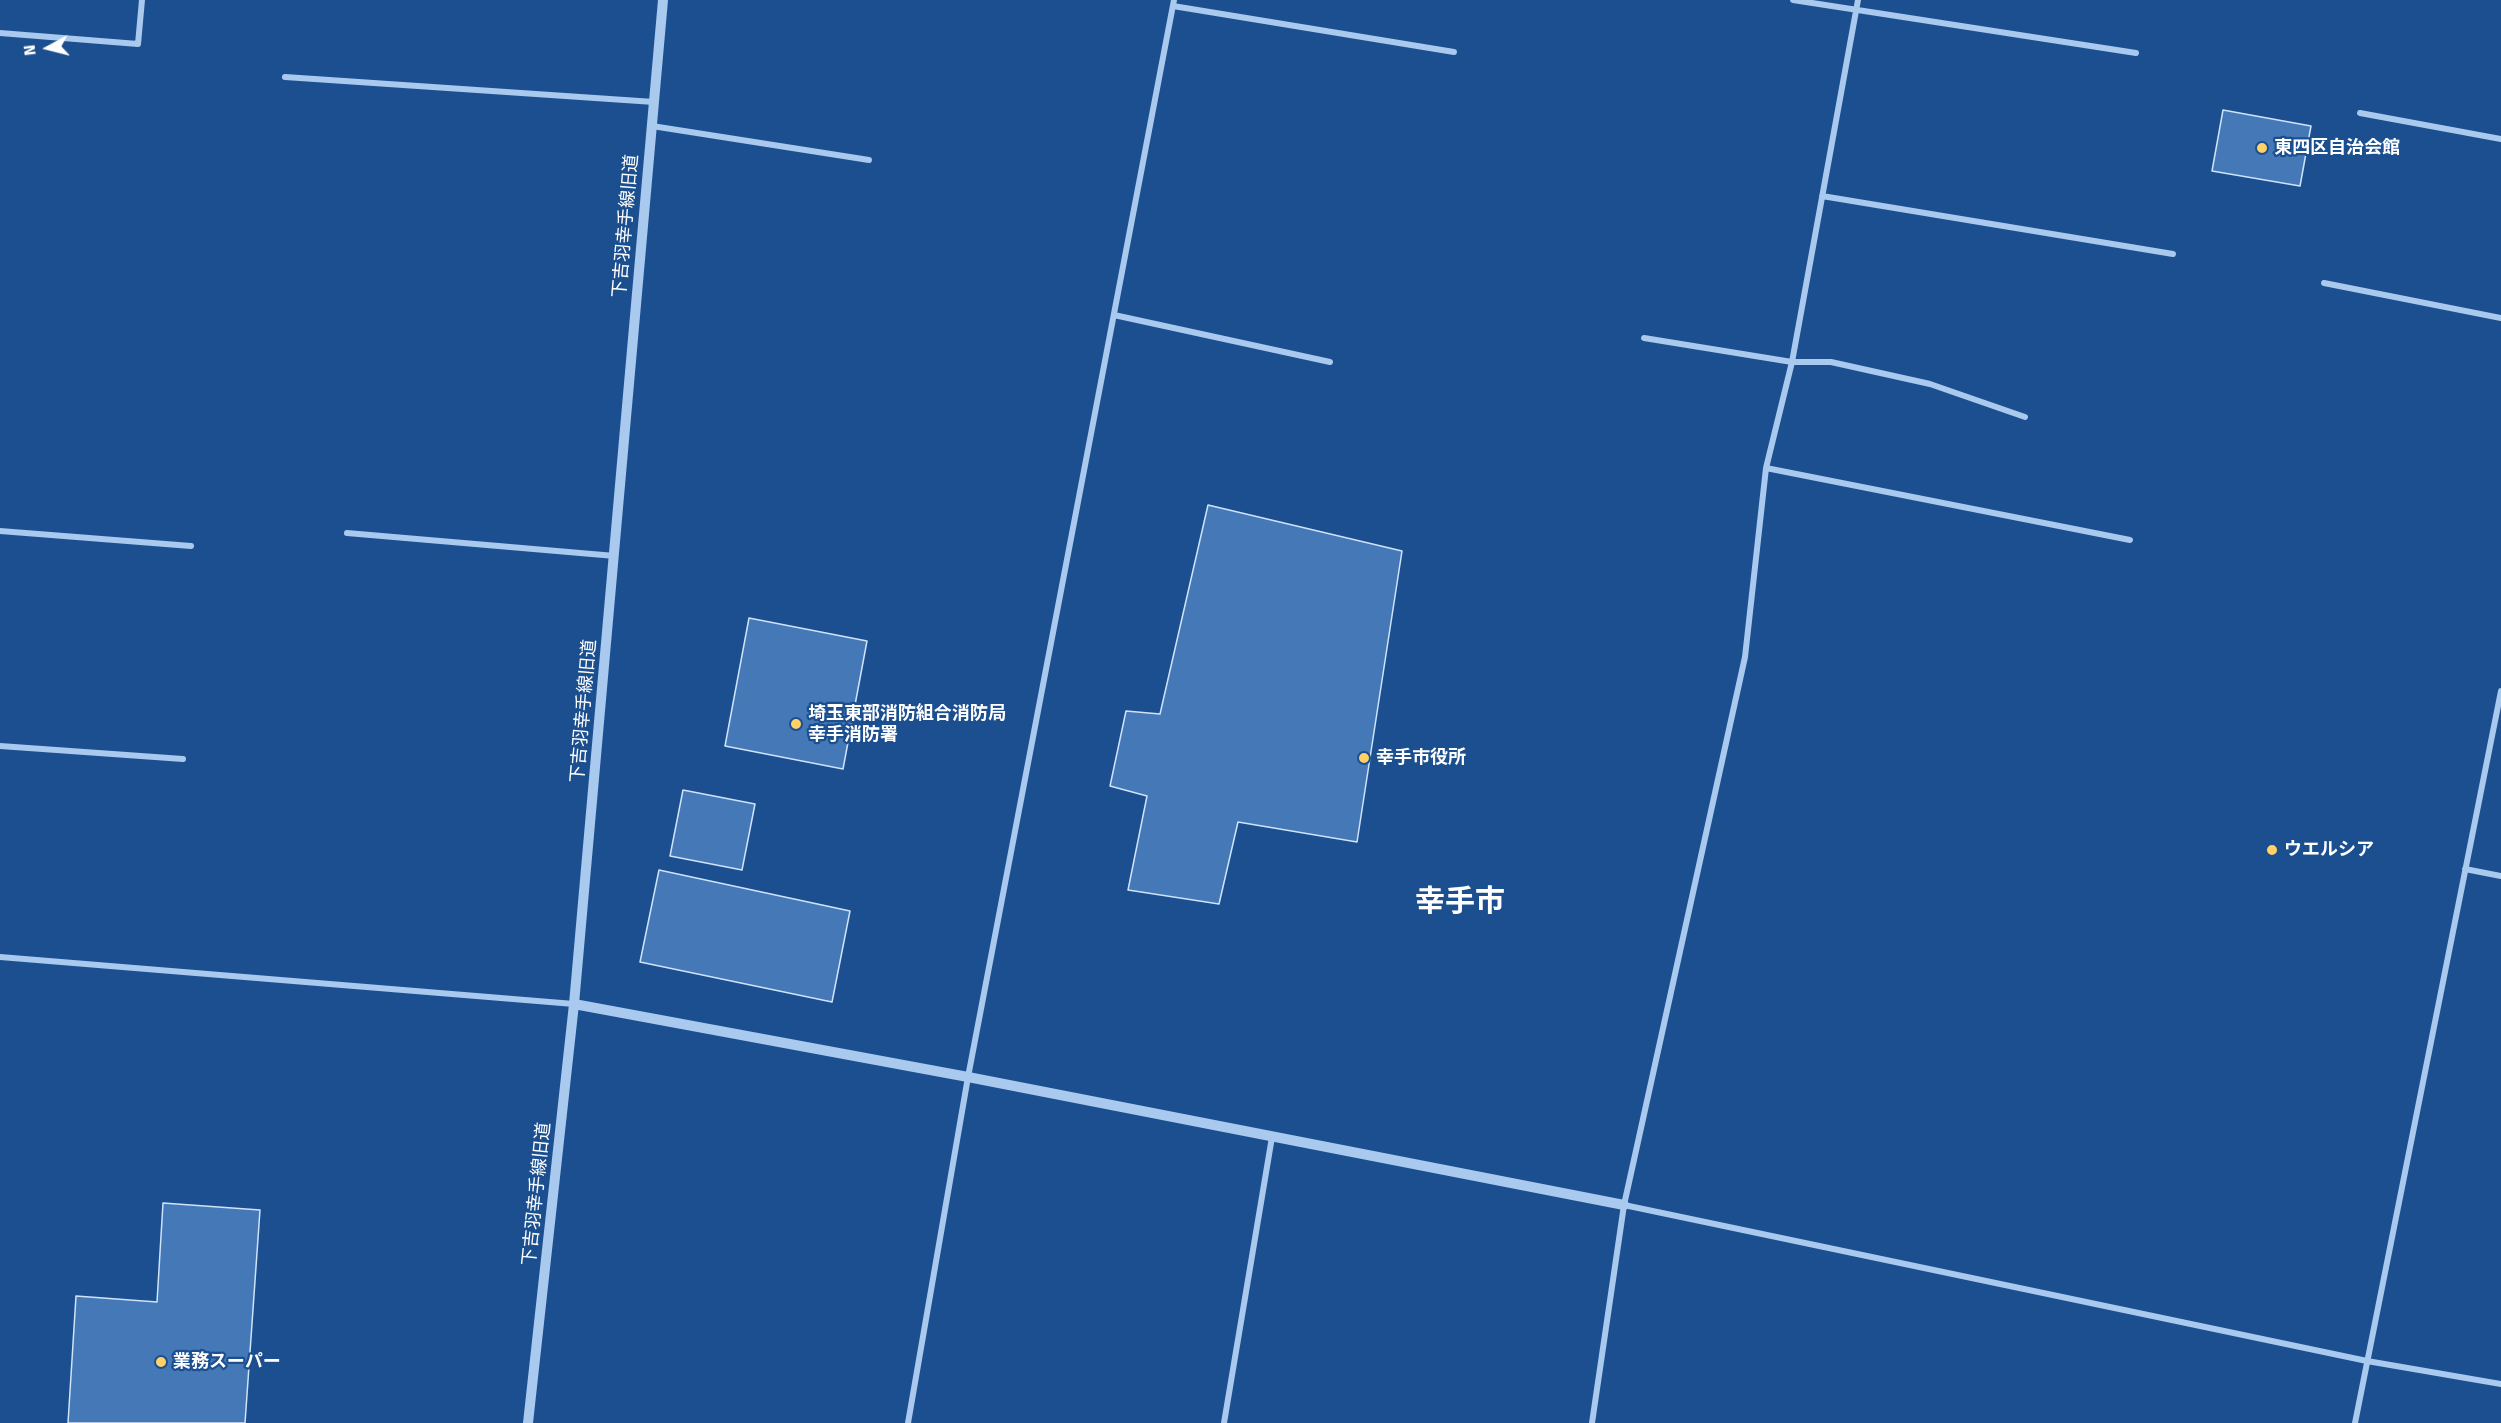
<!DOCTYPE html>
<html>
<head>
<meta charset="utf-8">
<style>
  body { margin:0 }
  #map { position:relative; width:2501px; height:1423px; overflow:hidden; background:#1b4f8f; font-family:"Fira Sans",sans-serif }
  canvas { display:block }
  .north { position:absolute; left:18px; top:18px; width:60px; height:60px; -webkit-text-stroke:4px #1b4f8f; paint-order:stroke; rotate:263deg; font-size:16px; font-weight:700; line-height:24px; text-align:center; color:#fff }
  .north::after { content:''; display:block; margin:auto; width:21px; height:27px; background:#fff; clip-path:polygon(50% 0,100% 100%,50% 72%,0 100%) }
</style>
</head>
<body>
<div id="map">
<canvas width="2501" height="1423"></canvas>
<div class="north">N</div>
</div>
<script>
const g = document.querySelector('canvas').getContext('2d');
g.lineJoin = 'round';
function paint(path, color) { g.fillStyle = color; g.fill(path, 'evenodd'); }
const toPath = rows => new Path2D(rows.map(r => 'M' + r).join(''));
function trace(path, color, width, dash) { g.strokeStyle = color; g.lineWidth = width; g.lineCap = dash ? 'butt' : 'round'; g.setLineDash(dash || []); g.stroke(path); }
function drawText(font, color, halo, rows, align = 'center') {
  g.font = font + ' "Fira Sans","Noto Sans JP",sans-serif'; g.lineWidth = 4.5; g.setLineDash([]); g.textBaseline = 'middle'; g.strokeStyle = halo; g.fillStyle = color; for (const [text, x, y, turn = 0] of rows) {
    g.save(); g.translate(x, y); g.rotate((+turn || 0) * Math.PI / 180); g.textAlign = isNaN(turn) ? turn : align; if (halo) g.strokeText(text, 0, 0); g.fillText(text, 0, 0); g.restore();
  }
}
const building = toPath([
  [2223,110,2311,126,2300,186,2212,171,2223,110],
  [1208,505,1402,551,1357,842,1238,822,1219,904,1128,890,1147,796,1110,786,1126,711,1160,714,1208,505],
  [749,618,867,641,843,769,725,746,749,618],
  [683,790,755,804,742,870,670,856,683,790],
  [659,870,850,911,832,1002,640,962,659,870],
  [163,1203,260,1210,245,1423,68,1423,76,1296,157,1302,163,1203]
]);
paint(building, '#4478b7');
trace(building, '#cfe3fa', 1.5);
trace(toPath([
  [1793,0,2136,53],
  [1173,6,1454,52],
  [0,33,138,44,142,0],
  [285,77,654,102],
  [2360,113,2501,139],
  [652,126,869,160],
  [1822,196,2173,254],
  [2324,283,2501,318],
  [1114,315,1330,362],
  [1644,338,1792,362,1831,362,1930,384,2025,417],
  [1766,468,2130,540],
  [0,531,191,546],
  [347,533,615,556],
  [0,746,183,759],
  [2465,869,2501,876],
  [0,957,574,1004],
  [1624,1205,2367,1361,2501,1384],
  [908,1423,968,1077,1174,0],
  [1224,1423,1272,1137],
  [1592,1423,1624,1205,1745,657,1766,468,1792,362,1858,0],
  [2355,1423,2501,691]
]), '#a9c9ee', 6);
trace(toPath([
  [574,1004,968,1077,1624,1205],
  [528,1423,574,1004,663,0]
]), '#a9c9ee', 10);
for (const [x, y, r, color] of [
  [2262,148,6,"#ffd166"],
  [796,724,6,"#ffd166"],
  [1364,758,6,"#ffd166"],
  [2272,850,6,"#ffd166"],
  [161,1362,6,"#ffd166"]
]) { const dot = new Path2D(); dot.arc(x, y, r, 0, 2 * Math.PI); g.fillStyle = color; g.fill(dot); trace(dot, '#1b4f8f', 2); }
drawText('bold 18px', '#fff', '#1b4f8f', [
  ["東四区自治会館",2274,148],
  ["埼玉東部消防組合消防局",808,714],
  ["幸手消防署",808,735],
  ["幸手市役所",1376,758],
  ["ウエルシア",2284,850],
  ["業務スーパー",173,1362]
], 'left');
drawText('18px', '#fff', '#1b4f8f', [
  ["下吉羽幸手線旧道",626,226,-85],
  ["下吉羽幸手線旧道",584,711,-85],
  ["下吉羽幸手線旧道",537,1194,-84]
]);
drawText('bold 30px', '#fff', '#1b4f8f', [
  ["幸手市",1460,903]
]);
</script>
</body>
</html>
